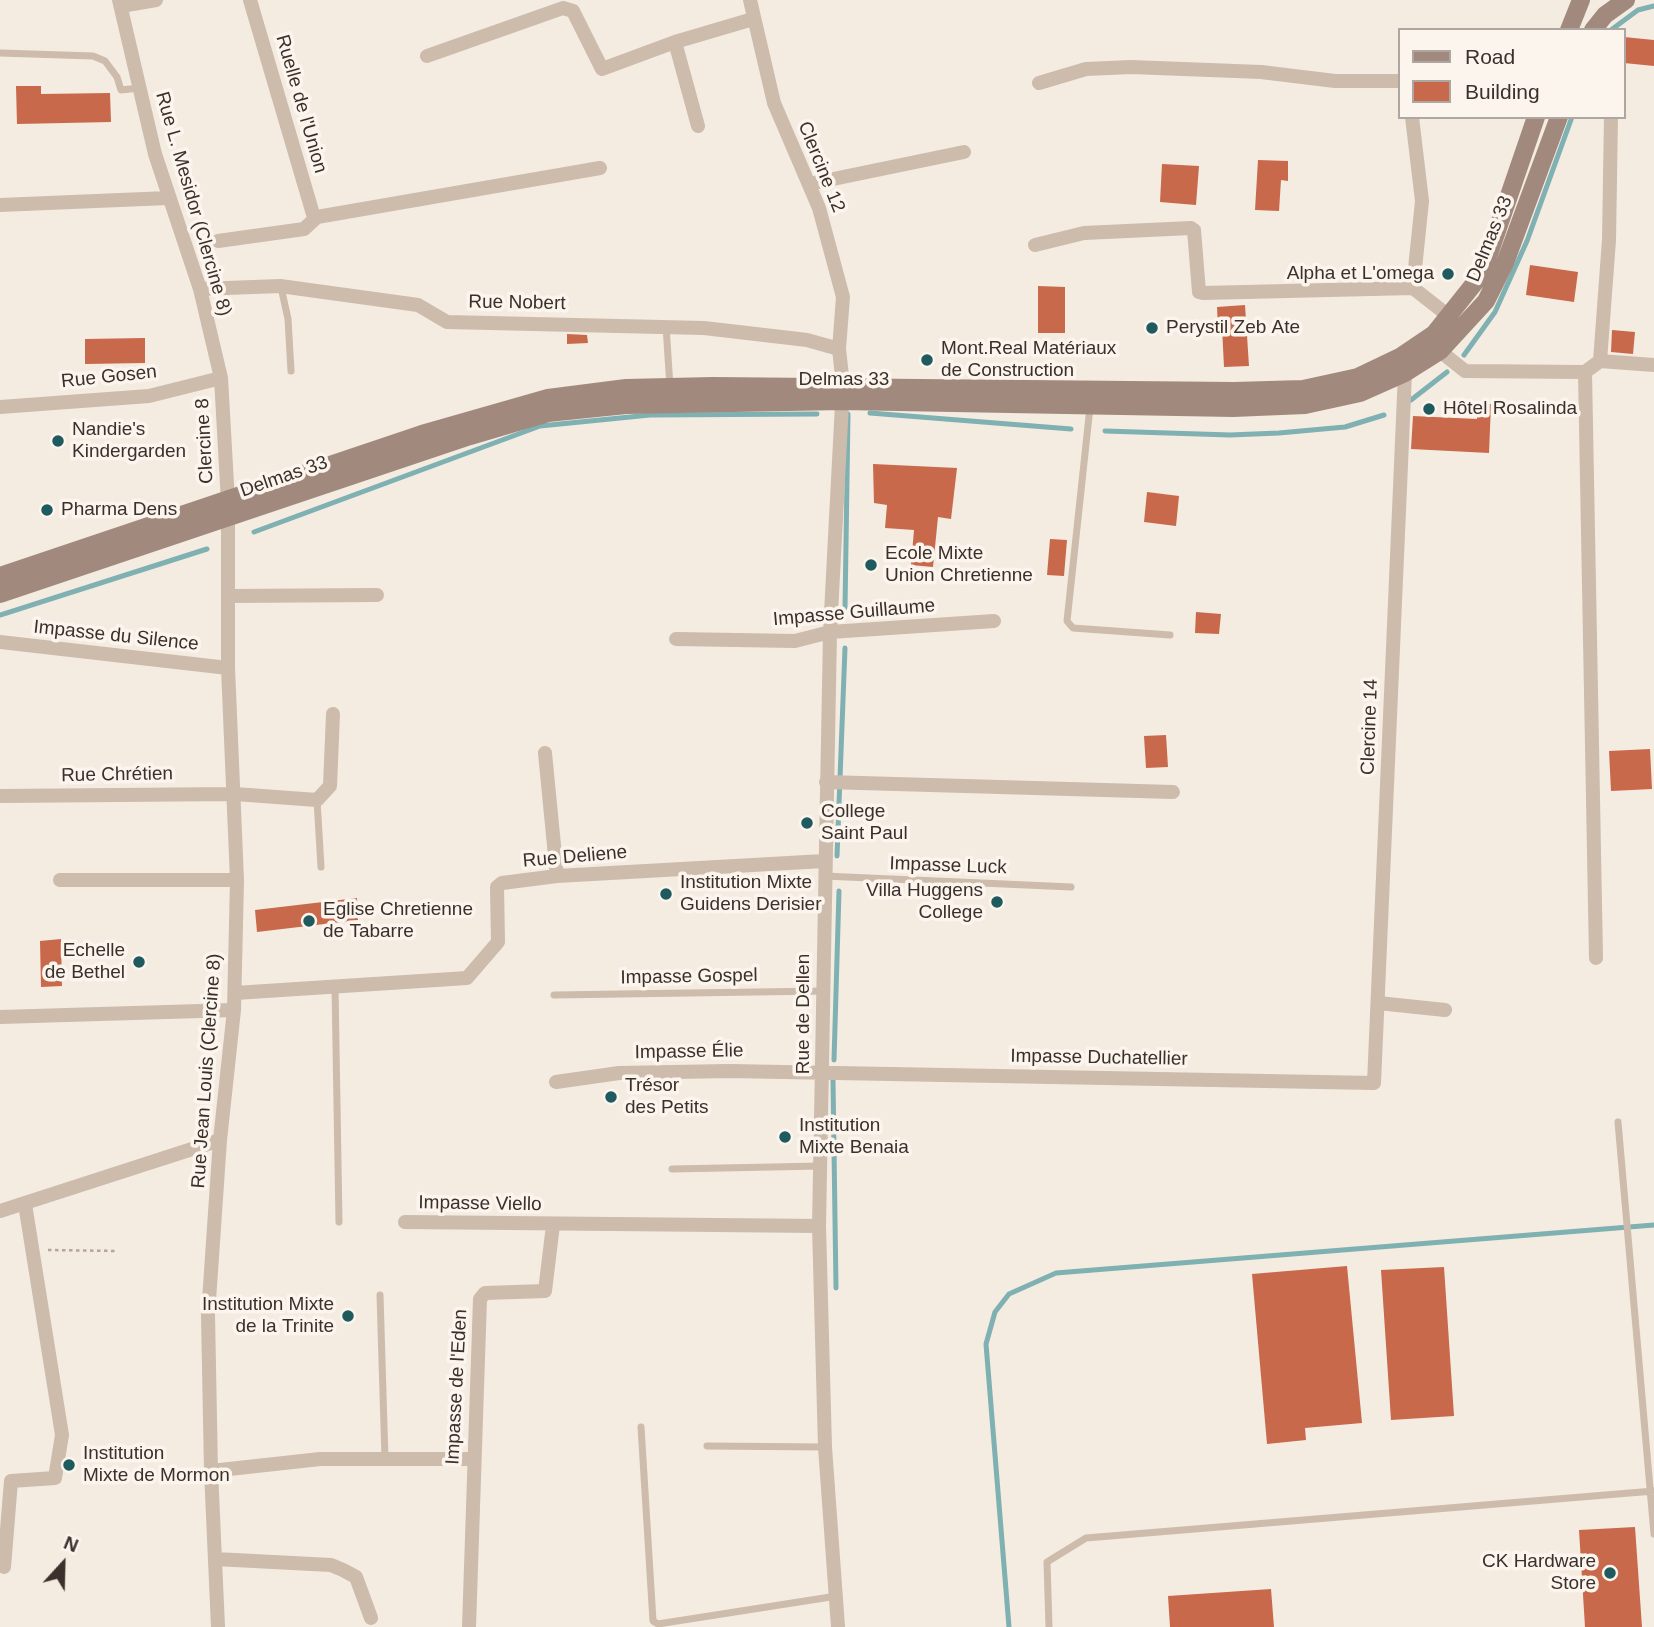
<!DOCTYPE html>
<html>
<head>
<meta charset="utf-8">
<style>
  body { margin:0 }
  #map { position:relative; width:1654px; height:1627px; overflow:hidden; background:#f4ebe1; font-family:Helvetica,sans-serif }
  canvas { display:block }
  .legend { position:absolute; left:1398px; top:28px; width:228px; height:91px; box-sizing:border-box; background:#fbf5ee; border:2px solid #aea6a0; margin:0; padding:9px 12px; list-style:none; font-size:21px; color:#3b302b }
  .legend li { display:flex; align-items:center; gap:14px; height:35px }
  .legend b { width:35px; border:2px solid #aea6a0 }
  .north { position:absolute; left:28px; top:1529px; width:70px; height:70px; -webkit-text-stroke:5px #fbf5ee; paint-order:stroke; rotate:22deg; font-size:19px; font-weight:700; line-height:28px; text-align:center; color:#3b302b }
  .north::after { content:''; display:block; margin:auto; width:24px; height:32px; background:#3b302b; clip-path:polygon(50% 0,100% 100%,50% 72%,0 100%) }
</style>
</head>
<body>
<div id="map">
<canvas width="1654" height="1627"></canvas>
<ul class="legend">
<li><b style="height:9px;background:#a18a7d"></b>Road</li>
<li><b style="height:19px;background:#c8694b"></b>Building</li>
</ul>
<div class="north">N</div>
</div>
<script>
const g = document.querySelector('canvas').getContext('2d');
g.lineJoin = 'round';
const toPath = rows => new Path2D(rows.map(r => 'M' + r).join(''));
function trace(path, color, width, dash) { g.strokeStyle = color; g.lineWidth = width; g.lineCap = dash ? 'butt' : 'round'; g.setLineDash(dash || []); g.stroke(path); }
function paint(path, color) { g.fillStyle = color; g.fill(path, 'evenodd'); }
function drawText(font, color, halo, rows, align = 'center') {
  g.font = font + ' Helvetica,sans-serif'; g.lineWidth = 7; g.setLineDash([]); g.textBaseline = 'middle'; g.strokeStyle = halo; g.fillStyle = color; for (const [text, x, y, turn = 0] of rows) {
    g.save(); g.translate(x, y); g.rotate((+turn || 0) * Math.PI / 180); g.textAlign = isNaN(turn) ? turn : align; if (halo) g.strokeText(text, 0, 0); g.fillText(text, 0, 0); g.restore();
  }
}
trace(toPath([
  [1611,30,1638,10,1654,6],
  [1464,355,1495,312,1527,241,1572,117],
  [1411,400,1447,372],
  [870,413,1071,429],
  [1105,431,1230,435,1279,433,1345,427,1384,415],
  [254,532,540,426,650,415,817,414],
  [845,608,848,414],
  [0,615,207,549],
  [837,856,845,648],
  [834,1060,839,891],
  [833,1080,836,1288],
  [1009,1627,986,1344,995,1312,1009,1294,1056,1273,1654,1225]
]), '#7fb0b2', 5);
paint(toPath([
  [1624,37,1654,40,1654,66,1624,63],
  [16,86,41,86,41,94,110,93,111,122,17,124],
  [1258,160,1288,161,1288,181,1281,180,1279,211,1255,210],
  [1162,164,1199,166,1196,205,1160,202],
  [1530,265,1578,272,1574,302,1526,295],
  [1038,286,1065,287,1065,333,1038,333],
  [1245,305,1249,366,1224,367,1222,327,1218,327,1217,307],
  [1612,330,1635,332,1633,354,1611,352],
  [567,334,587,335,588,343,567,344],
  [145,338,145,363,85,364,85,339],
  [1477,404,1491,404,1489,453,1411,449,1413,416,1477,419],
  [873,464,957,468,951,519,938,517,933,567,911,565,914,530,885,528,887,505,874,503],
  [1147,492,1179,496,1176,526,1144,522],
  [1050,539,1067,540,1064,576,1047,575],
  [1196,612,1221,614,1219,634,1195,633],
  [1166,735,1168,767,1146,768,1144,736],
  [1650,749,1652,789,1611,791,1609,751],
  [357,898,358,920,257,932,255,910],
  [61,939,62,986,41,987,40,941],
  [1347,1266,1362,1423,1305,1428,1306,1440,1267,1444,1252,1274],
  [1444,1267,1454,1416,1391,1420,1381,1270],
  [1635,1527,1642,1627,1585,1627,1579,1530],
  [1271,1589,1274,1627,1170,1627,1168,1596]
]), '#c8694b');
trace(toPath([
  [48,1250,117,1251]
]), '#b9a596', 2.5, [3.5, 3.5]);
trace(toPath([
  [0,53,93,56,105,61,117,77,121,90,139,88],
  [281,287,288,319,291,371],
  [666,326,670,387],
  [1090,407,1067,621,1073,628,1170,635],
  [317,800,321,867],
  [824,876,1071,887],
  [335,987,339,1222],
  [554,995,823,991],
  [1618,1122,1654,1534],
  [672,1169,822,1166],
  [380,1295,385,1459],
  [641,1427,653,1621,658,1624,837,1596],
  [707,1446,824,1447],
  [1049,1627,1047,1562,1086,1538,1654,1491]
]), '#cdbbac', 7);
trace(toPath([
  [119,0,155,154,200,289,221,378,228,502,228,668,237,880,234,1010,220,1140,208,1315,211,1471,218,1627],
  [250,0,313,214,317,217],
  [750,0,774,103,819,208,843,297,839,349,843,385,830,632,819,1226,825,1447,838,1627],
  [121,6,156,0],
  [675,42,698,126],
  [427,56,563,8,573,11,602,69,675,42,753,19],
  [1039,83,1086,69,1131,67,1261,72,1335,81,1400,81],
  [1412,117,1422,201,1413,288],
  [809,184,964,152],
  [0,205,168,198],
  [317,217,600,168],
  [218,241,304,229,317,217],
  [1035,245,1084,233,1191,228,1194,230,1199,292,1203,293,1413,288,1450,317],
  [200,289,280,286,418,305,447,322,704,328,807,340,839,349],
  [1440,351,1465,371,1585,372],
  [1600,361,1609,240,1611,117],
  [0,407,149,396,221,378],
  [228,596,377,595],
  [676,639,795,641,830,632,994,621],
  [0,642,228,668],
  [545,753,557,876],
  [826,782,1173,792],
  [0,796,235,794,317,800,330,786,333,714],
  [60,880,237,880],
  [1596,958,1585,372,1600,361,1654,365],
  [235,993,467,978,498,942,497,887,502,883,557,876,824,861],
  [1378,1003,1445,1010],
  [0,1017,234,1010],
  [556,1082,619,1073,729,1071,1374,1083,1405,373],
  [0,1211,220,1140],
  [405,1222,819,1226],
  [211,1471,320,1459,472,1459],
  [215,1559,331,1565,343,1570,356,1577,371,1618],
  [4,1567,11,1481,55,1478,62,1435,25,1204],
  [469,1627,480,1299,485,1293,545,1291,553,1225]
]), '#cdbbac', 14);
trace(toPath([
  [1569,30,1581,0],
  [1593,30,1605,15,1626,0],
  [0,576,422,434,548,398,626,388,713,386,1234,391,1303,389,1358,377,1400,357,1434,334,1477,280,1488,257,1536,117],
  [0,594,470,436,548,413,626,405,842,401,1233,408,1305,405,1360,393,1405,373,1440,351,1486,301,1505,263,1559,117]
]), '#a18a7d', 18);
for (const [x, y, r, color] of [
  [1448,274,7,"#1f5a5e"],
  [1152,328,7,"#1f5a5e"],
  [927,360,7,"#1f5a5e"],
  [1429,409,7,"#1f5a5e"],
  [58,441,7,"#1f5a5e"],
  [47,510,7,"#1f5a5e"],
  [871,565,7,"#1f5a5e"],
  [807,823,7,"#1f5a5e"],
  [666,894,7,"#1f5a5e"],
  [997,902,7,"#1f5a5e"],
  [309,921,7,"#1f5a5e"],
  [139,962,7,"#1f5a5e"],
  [611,1097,7,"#1f5a5e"],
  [785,1137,7,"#1f5a5e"],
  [348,1316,7,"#1f5a5e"],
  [69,1465,7,"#1f5a5e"],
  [1610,1573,7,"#1f5a5e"]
]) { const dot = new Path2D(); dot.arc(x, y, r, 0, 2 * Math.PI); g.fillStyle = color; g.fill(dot); trace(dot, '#fbf5ee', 2.5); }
drawText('19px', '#3b302b', '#fbf5ee', [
  ["Ruelle de l'Union",301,104,74],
  ["Clercine 12",821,167,68],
  ["Rue L. Mesidor (Clercine 8)",193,204,74],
  ["Delmas 33",1490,239,-68],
  ["Rue Nobert",517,303,1],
  ["Rue Gosen",109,377,-6],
  ["Delmas 33",844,380],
  ["Clercine 8",205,441,-93],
  ["Delmas 33",284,477,-19],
  ["Impasse Guillaume",854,613,-5],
  ["Impasse du Silence",116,636,6],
  ["Clercine 14",1370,727,-88],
  ["Rue Chrétien",117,775,-1],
  ["Rue Deliene",575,857,-5],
  ["Impasse Luck",948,866,2],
  ["Impasse Gospel",689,977,-1],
  ["Rue de Dellen",804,1014,-90],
  ["Impasse Élie",689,1052,-1],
  ["Impasse Duchatellier",1099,1058,1],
  ["Rue Jean Louis (Clercine 8)",207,1071,-86],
  ["Impasse Viello",480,1204,1],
  ["Impasse de l'Eden",457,1387,-87]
]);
drawText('19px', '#3b302b', '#fbf5ee', [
  ["Alpha et L'omega",1434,274,"right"],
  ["Perystil Zeb Ate",1166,328],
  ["Mont.Real Matériaux",941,349],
  ["de Construction",941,371],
  ["Hôtel Rosalinda",1443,409],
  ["Nandie's",72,430],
  ["Kindergarden",72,452],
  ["Pharma Dens",61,510],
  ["Ecole Mixte",885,554],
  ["Union Chretienne",885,576],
  ["College",821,812],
  ["Saint Paul",821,834],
  ["Institution Mixte",680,883],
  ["Guidens Derisier",680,905],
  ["Villa Huggens",983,891,"right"],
  ["College",983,913,"right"],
  ["Eglise Chretienne",323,910],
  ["de Tabarre",323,932],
  ["Echelle",125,951,"right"],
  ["de Bethel",125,973,"right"],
  ["Trésor",625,1086],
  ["des Petits",625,1108],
  ["Institution",799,1126],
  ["Mixte Benaia",799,1148],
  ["Institution Mixte",334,1305,"right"],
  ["de la Trinite",334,1327,"right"],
  ["Institution",83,1454],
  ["Mixte de Mormon",83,1476],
  ["CK Hardware",1596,1562,"right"],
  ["Store",1596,1584,"right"]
], 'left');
</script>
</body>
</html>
